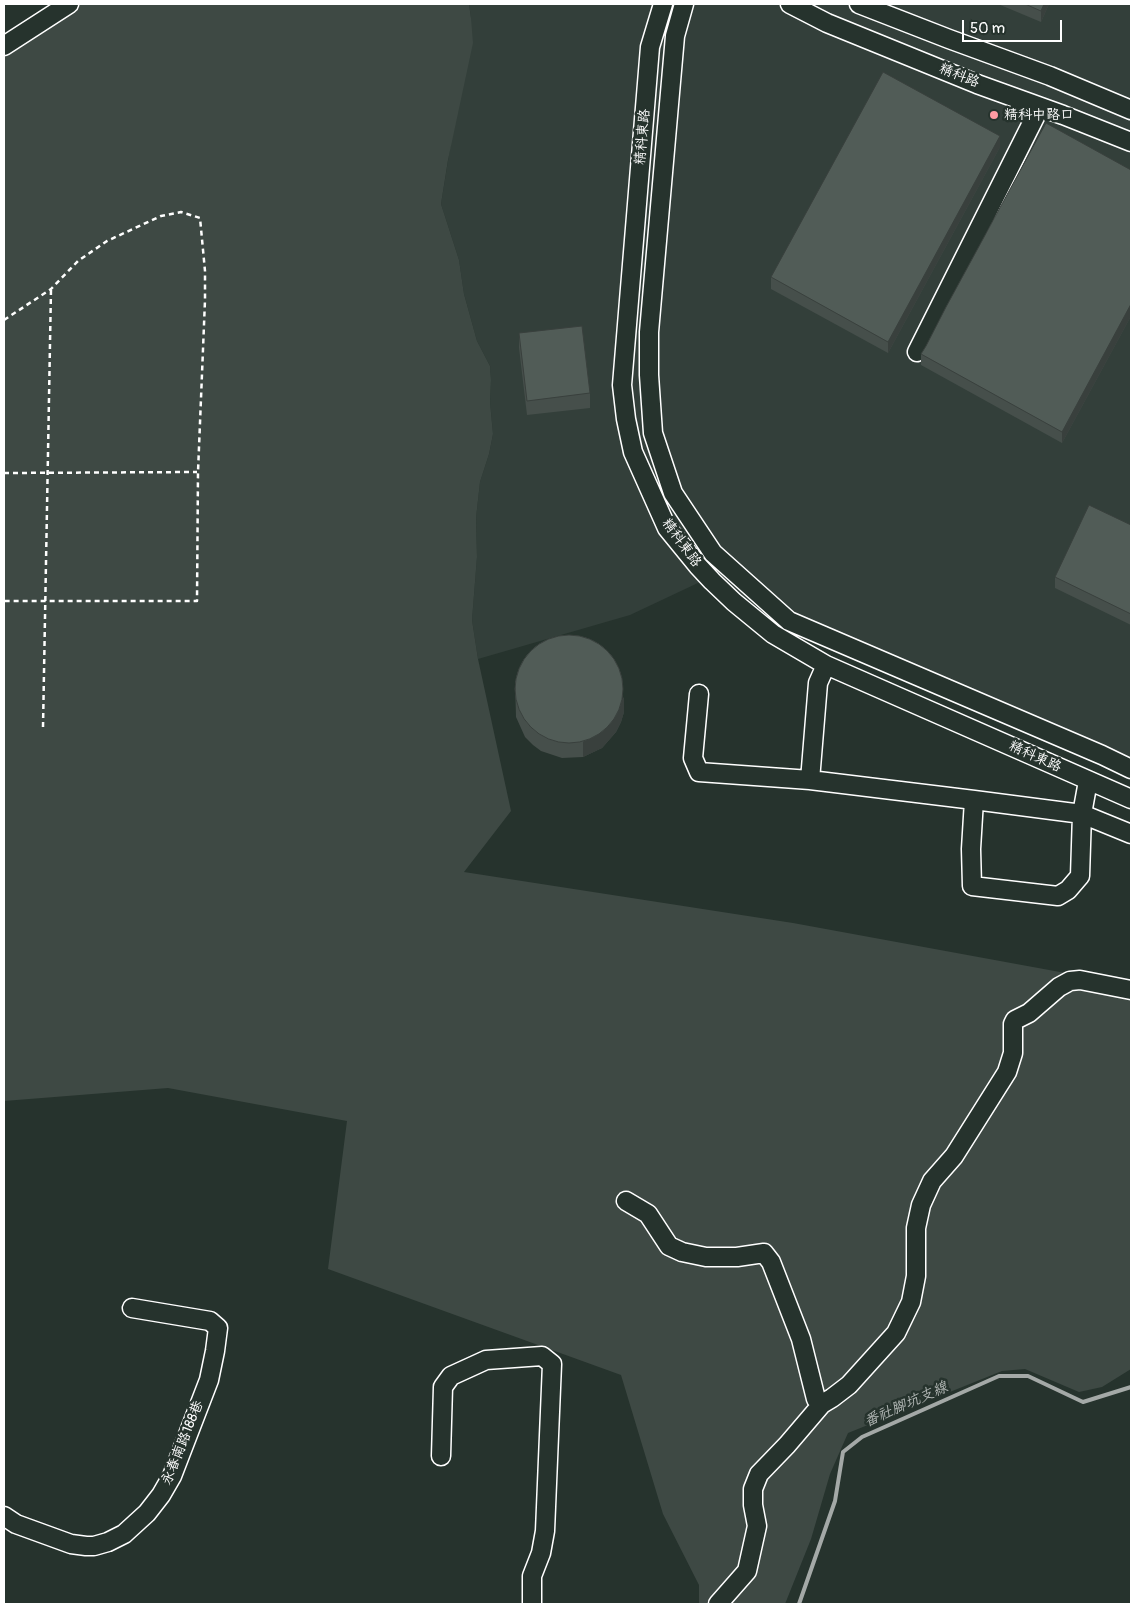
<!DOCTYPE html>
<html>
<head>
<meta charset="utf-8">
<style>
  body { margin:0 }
  #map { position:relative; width:1135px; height:1608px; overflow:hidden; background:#26332d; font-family:Pangolin,sans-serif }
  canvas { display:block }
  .frame { position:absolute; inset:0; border:5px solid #fff; pointer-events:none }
  .scale { position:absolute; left:962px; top:20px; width:100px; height:22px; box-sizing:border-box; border:2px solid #fff; border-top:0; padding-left:6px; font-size:15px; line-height:18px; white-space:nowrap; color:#fff; -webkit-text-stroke:4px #26332d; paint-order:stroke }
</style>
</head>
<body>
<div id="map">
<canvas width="1135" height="1608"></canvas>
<div class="frame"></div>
<div class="scale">50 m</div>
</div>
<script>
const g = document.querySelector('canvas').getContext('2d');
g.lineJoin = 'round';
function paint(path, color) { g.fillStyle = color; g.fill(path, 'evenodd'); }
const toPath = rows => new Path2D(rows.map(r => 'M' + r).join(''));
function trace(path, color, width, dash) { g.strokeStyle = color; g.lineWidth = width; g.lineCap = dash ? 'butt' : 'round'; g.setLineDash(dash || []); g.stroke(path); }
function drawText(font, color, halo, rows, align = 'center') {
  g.font = font + ' Pangolin,"LXGW WenKai TC",sans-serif'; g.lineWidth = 5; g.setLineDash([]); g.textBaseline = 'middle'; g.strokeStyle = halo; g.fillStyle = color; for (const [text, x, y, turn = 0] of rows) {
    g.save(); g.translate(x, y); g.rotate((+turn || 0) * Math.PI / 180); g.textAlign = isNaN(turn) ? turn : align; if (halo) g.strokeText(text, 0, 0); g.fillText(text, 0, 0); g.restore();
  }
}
paint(toPath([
  [469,4,1131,4,1131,771,775,619,737,592,717,574,630,615,478,659,472,620,477,557,476,518,480,482,489,454,493,434,490,402,491,379,490,366,477,341,464,294,459,260,441,204,471,18]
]), '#333f3a');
paint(toPath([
  [77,4,469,4,471,18,473,43,448,160,441,204,459,260,464,294,477,341,490,366,491,380,490,402,493,434,489,454,480,482,476,518,477,557,472,620,478,659,511,811,464,872,793,923,1060,972,1131,982,1131,1369,1102,1387,1079,1392,1025,1369,1002,1371,848,1433,830,1474,811,1539,785,1604,699,1604,699,1585,663,1514,621,1375,328,1269,347,1121,168,1088,4,1101,4,46]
]), '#3e4944');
trace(toPath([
  [799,1604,835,1501,843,1452,862,1437,999,1376,1028,1376,1083,1402,1131,1387]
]), '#a4a9a7', 4);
const minor = toPath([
  [663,4,650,47,622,385,626,419,633,452,667,528,698,566,712,581,734,602,773,634,826,665,1131,799],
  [684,4,675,36,649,332,649,375,653,433,673,493,713,553,789,621,1102,755,1131,769],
  [790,4,827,23,977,84,1063,115,1131,142],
  [859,4,949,39,1050,76,1131,110],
  [4,46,69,4],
  [917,352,1040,107],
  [699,694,693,758,699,772,810,780,974,800,1082,814,1131,834],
  [810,780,818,683,826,665],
  [974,800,971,849,972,886,1058,896,1068,890,1080,876,1082,814,1088,781],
  [626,1201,648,1214,669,1246,682,1252,706,1257,737,1257,764,1253,771,1262,801,1339,816,1399,822,1404,832,1398,849,1385,896,1333,911,1302,916,1276,916,1228,921,1205,932,1181,954,1156,1007,1072,1013,1053,1013,1024,1015,1020,1029,1013,1059,987,1070,981,1080,980,1131,990],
  [441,1456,443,1387,451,1376,486,1360,542,1356,552,1364,545,1531,541,1553,532,1576,532,1604],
  [4,1516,16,1524,71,1544,86,1546,94,1546,108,1542,124,1534,147,1513,161,1495,172,1476,209,1380,215,1351,218,1328,210,1321,132,1308],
  [718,1604,747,1571,757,1526,753,1505,753,1489,759,1474,787,1445,822,1404]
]);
trace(minor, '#fff', 21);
trace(toPath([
  [4,320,51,289,78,261,107,241,161,216,181,212,200,218,205,271,205,300,198,472,197,601,4,601],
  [4,473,197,472],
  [43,727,51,289]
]), '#fff', 2.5, [5, 4]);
trace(minor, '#26332d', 18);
paint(toPath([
  [998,4,1049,4,1041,22],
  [1000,147,888,353,771,289,771,277],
  [1131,170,1131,316,1062,443,921,365,921,354],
  [519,333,590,393,590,408,527,415,519,348],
  [1131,525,1131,625,1055,588,1055,577],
  [515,681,624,712,621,722,616,732,602,748,583,757,562,758,541,751,533,745,525,737,516,717]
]), '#464f4b');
paint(toPath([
  [1044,4,1049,4,1041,22,1041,11],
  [1000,136,1000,147,888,353,888,342],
  [1131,304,1131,316,1062,443,1062,432],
  [624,697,624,712,621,722,616,732,602,748,583,757,583,742]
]), '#39403d');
const building = toPath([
  [1025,4,1044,4,1041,11,1025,4],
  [883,72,1000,136,888,342,771,277,883,72],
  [1046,123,1131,170,1131,304,1062,432,921,354,926,346,946,307,1046,123],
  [582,326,590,393,527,401,519,333,582,326],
  [1089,505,1131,525,1131,614,1055,577,1089,505],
  '515 689a54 54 0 1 1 108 0a54 54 0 1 1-108 0Z'
]);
paint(building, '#515c57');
trace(building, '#39403d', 1);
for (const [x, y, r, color] of [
  [994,115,5,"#ff9aa2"]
]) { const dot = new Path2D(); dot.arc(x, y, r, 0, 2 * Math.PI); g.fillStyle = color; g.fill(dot); trace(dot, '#26332d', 2); }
drawText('14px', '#fff', '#26332d', [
  ["精科路",959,76,22],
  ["精科東路",643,137,-85],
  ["精科東路",681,543,54],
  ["精科東路",1035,757,24],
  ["永春南路188巷",183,1443,-68]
]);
drawText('14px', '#fff', '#26332d', [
  ["精科中路口",1004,115]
], 'left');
drawText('italic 15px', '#b3b8b6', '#26332d', [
  ["番社腳坑支線",906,1405,-24]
]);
</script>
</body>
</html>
